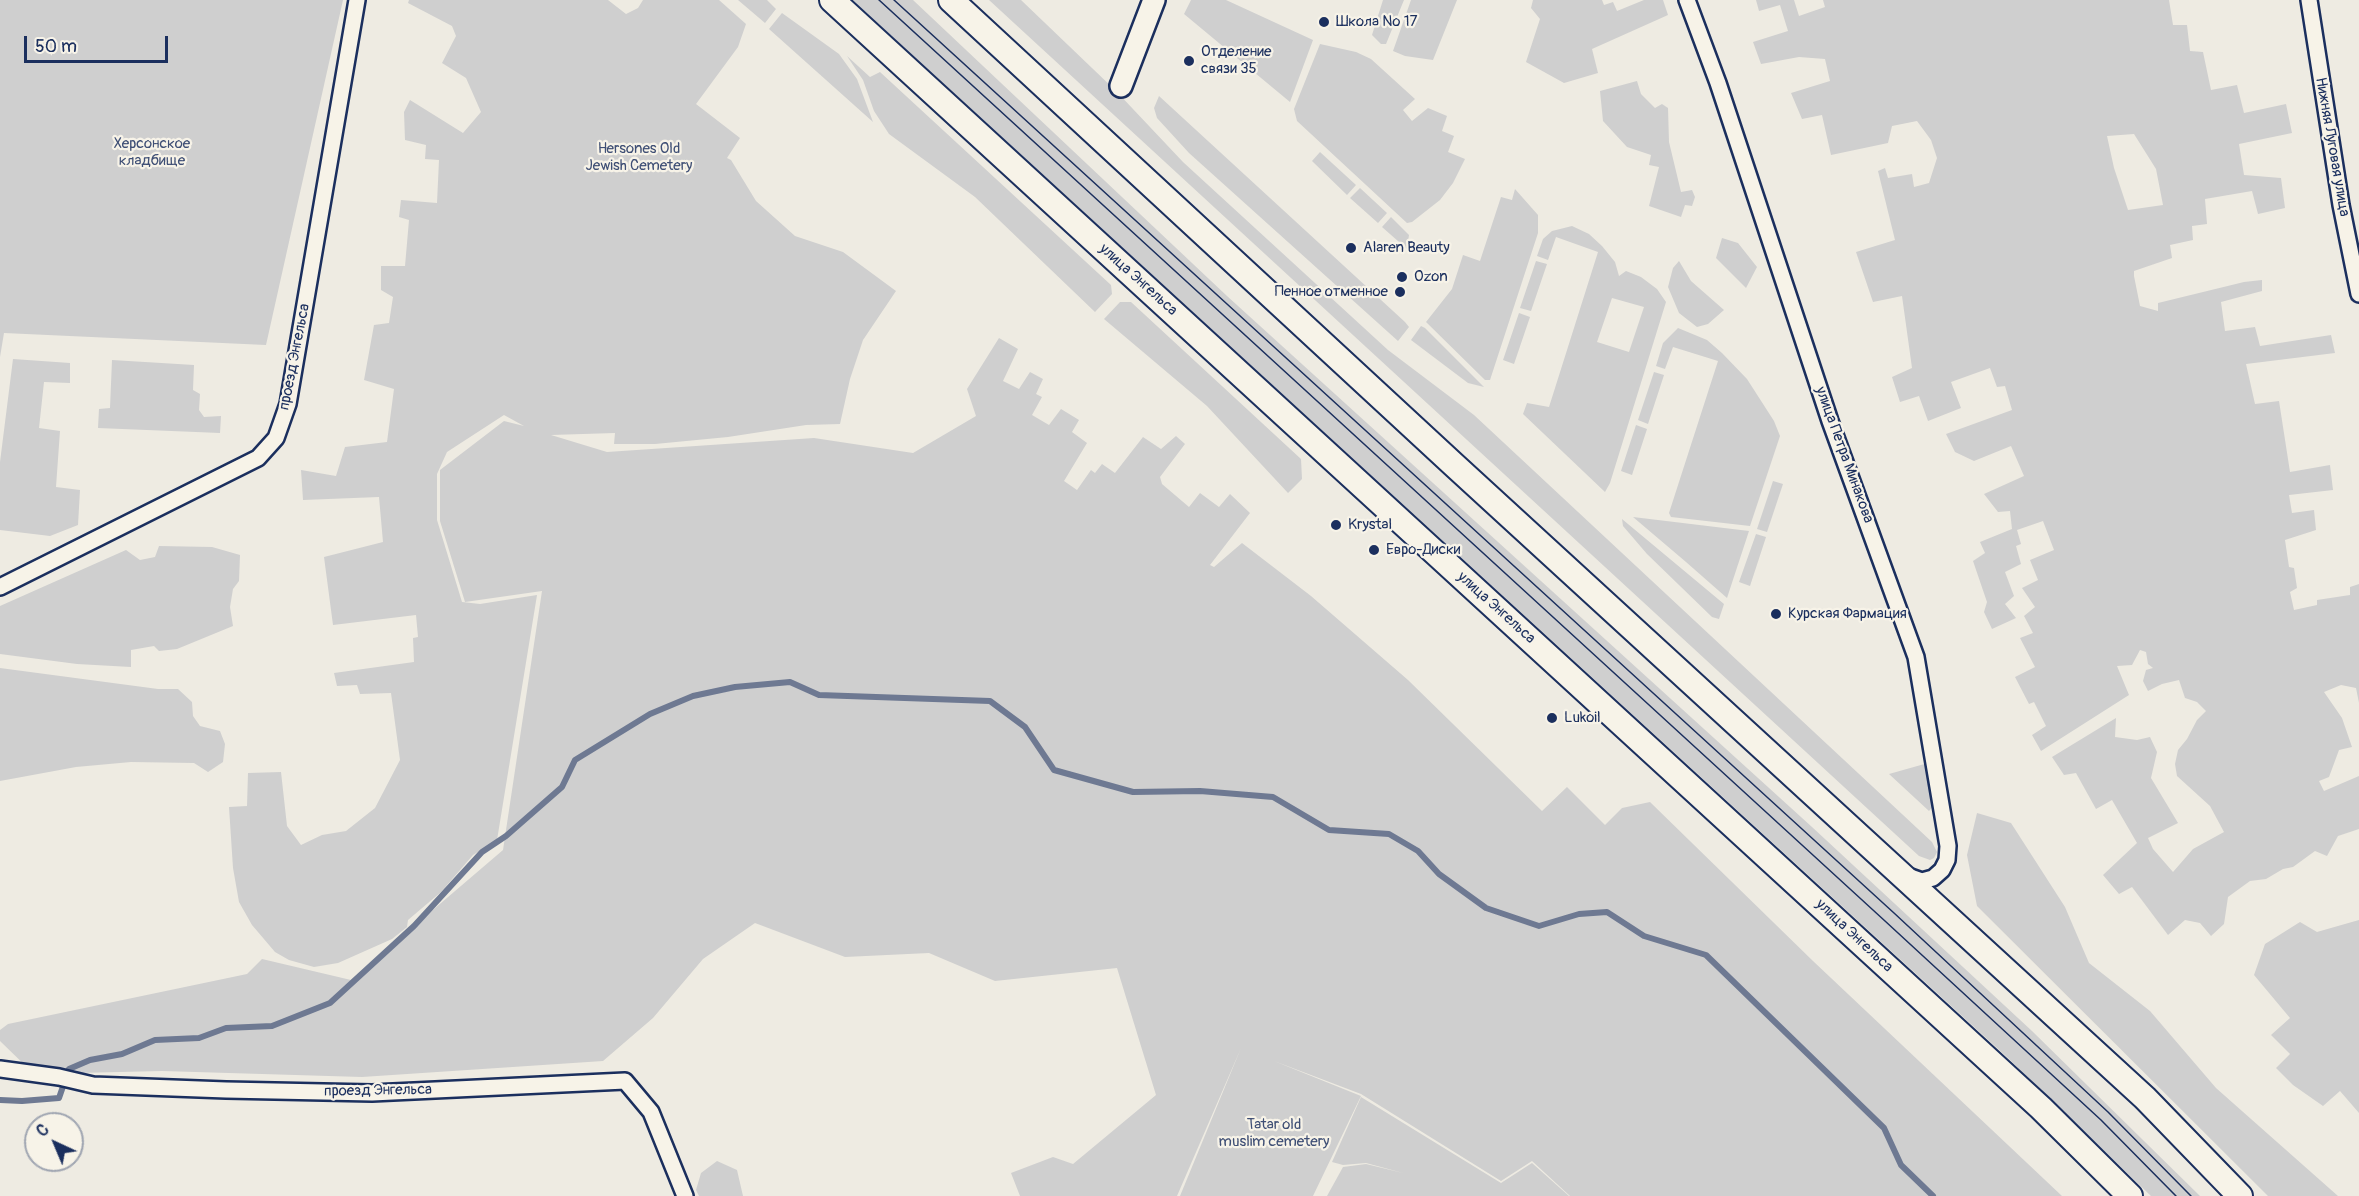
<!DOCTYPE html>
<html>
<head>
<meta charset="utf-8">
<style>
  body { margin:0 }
  #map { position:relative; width:2359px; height:1196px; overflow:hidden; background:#eeebe2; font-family:Pangolin,sans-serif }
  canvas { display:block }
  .north { position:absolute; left:24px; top:1112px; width:60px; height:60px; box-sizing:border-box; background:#f7f3e8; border:2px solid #9fa5b1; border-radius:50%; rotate:316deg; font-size:16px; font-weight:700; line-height:24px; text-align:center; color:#1b2f5e }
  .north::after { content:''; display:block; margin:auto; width:21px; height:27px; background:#1b2f5e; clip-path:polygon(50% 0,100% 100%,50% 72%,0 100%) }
  .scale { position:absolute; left:24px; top:36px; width:144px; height:27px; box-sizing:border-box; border:3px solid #1b2f5e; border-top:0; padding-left:8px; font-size:18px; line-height:21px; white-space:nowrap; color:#1b2f5e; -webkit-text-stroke:4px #f7f3e8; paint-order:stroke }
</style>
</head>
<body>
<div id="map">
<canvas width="2359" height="1196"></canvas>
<div class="north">С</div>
<div class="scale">50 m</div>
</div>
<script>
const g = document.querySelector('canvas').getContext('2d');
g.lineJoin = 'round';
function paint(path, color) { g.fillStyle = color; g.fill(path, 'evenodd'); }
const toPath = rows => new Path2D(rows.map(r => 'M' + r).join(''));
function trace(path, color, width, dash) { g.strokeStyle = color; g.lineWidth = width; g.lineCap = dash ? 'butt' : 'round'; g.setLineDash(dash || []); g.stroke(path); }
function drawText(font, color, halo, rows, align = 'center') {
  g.font = font + ' Pangolin,sans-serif'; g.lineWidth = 4.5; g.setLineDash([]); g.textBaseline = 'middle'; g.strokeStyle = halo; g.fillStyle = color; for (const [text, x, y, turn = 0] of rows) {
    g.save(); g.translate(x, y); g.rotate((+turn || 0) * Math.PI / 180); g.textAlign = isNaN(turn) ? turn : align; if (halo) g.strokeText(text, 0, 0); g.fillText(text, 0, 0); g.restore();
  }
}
paint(toPath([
  [0,0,343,0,266,345,4,333,0,357],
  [409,0,608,0,626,14,638,8,643,0,719,0,746,24,738,47,696,104,740,138,727,158,731,160,756,201,795,236,843,252,896,291,863,340,850,379,840,424,806,425,728,437,655,444,614,444,615,433,551,435,607,452,814,438,913,453,976,416,967,389,999,338,1018,349,1003,381,1019,389,1030,372,1043,379,1036,394,1042,397,1032,415,1049,425,1061,409,1079,420,1072,432,1087,443,1064,481,1077,490,1091,470,1095,473,1102,464,1115,473,1143,437,1161,449,1176,436,1185,444,1160,477,1162,484,1189,507,1200,493,1219,507,1230,494,1250,513,1210,565,1214,567,1242,543,1311,596,1408,680,1542,811,1567,787,1605,825,1622,808,1650,802,1813,961,2062,1196,1570,1196,1532,1161,1501,1181,1361,1094,1274,1061,1361,1096,1313,1196,1180,1196,1241,1048,1177,1196,1020,1196,1011,1173,1053,1157,1073,1164,1156,1095,1117,968,995,981,929,953,845,957,755,923,703,959,653,1018,603,1061,362,1077,162,1071,34,1074,0,1041,0,1030,8,1024,247,974,262,959,351,980,503,850,542,591,465,602,440,521,440,470,504,421,524,426,504,415,447,452,437,474,437,520,462,602,480,604,537,595,497,840,473,855,441,892,408,920,407,927,392,939,338,963,314,967,289,960,275,952,252,925,239,902,233,868,229,807,247,806,248,773,281,772,287,826,301,845,322,835,346,831,375,808,400,760,391,693,360,694,357,685,337,686,334,673,414,662,413,638,418,637,416,615,333,625,324,557,383,542,379,497,303,500,301,470,336,476,345,447,387,442,394,389,364,380,374,325,389,323,393,297,381,290,381,266,405,266,409,220,399,217,401,200,437,203,439,160,425,159,426,145,405,140,404,112,410,100,463,133,481,112,466,78,442,63,456,36,452,26,408,3],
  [738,0,767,0,776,9,765,23],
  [852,0,913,0,1227,296,1812,827,2032,1031,2200,1196,2151,1196,2008,1058],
  [989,0,1021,0,1116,91,1183,162,1388,350,1474,415,1932,842,1937,852,1934,858,1930,860,1919,856],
  [1191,0,1226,0,1313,40,1290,102,1184,14],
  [1383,0,1404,0,1386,44,1381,44,1372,35],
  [1411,0,1457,0,1433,60,1405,56,1393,51],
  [1533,0,1602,0,1604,5,1613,2,1617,11,1644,0,1663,0,1668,15,1592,49,1598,73,1564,83,1526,62,1540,19,1531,8],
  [1756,0,1794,0,1799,16,1825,7,1823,0,2169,0,2173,25,2187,25,2190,51,2203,52,2211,90,2237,85,2244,113,2286,104,2292,133,2239,144,2244,175,2281,178,2285,208,2258,214,2252,191,2205,199,2207,224,2192,226,2193,240,2170,245,2172,258,2134,271,2134,276,2140,306,2158,311,2158,303,2244,282,2262,280,2262,291,2221,302,2225,331,2255,327,2260,346,2331,335,2335,353,2246,364,2255,404,2279,401,2290,472,2330,465,2333,490,2289,495,2292,513,2314,510,2316,530,2285,540,2289,567,2294,568,2297,588,2290,592,2294,610,2317,605,2317,600,2350,595,2350,587,2359,584,2359,703,2356,688,2341,685,2324,692,2342,718,2352,747,2339,750,2329,777,2319,781,2324,791,2359,776,2359,829,2338,836,2327,856,2315,851,2293,867,2283,869,2266,879,2250,881,2228,897,2224,924,2211,936,2200,923,2185,920,2168,935,2132,887,2119,894,2103,875,2137,843,2112,800,2096,809,2076,773,2064,775,2052,757,2116,718,2115,737,2137,740,2150,737,2157,752,2151,778,2178,823,2148,838,2153,849,2173,872,2193,849,2224,832,2210,806,2177,776,2175,764,2178,750,2187,739,2197,720,2206,711,2197,702,2185,698,2179,680,2162,684,2148,691,2143,681,2146,670,2153,668,2148,664,2146,652,2140,650,2132,665,2117,666,2129,695,2041,751,2032,735,2046,726,2034,702,2029,704,2015,677,2035,667,2020,638,2033,633,2024,616,2035,607,2022,588,2038,580,2030,560,2054,550,2043,521,2017,530,2021,544,2016,546,2021,564,2005,572,2014,596,2005,604,2016,618,1992,629,1984,612,1987,602,1973,561,1985,553,1980,542,2012,529,2010,511,1998,512,1984,494,2024,476,2011,446,1974,461,1955,452,1946,434,2012,410,2005,386,1997,387,1990,368,1951,382,1961,408,1928,421,1919,396,1900,402,1892,377,1912,368,1902,296,1873,302,1856,252,1895,240,1878,171,1885,168,1888,178,1912,174,1914,187,1929,183,1937,158,1931,140,1917,121,1892,126,1888,143,1831,155,1822,115,1802,119,1791,93,1830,81,1825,59,1799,57,1761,64,1753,42,1788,31,1780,5,1759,11],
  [2134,134,2156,169,2163,205,2128,210,2114,168,2107,136],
  [782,13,839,54,857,79,873,122,769,29],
  [1320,44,1356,52,1371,59,1415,99,1403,110,1412,121,1428,108,1447,116,1442,131,1454,136,1448,152,1465,159,1453,183,1440,200,1412,222,1407,223,1297,121,1294,109],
  [847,56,870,77,880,72,1111,285,1112,294,1095,312,975,197,889,134,874,111,863,80],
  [1637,81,1641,94,1655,108,1662,104,1668,108,1669,142,1681,192,1692,190,1695,197,1692,206,1685,205,1681,217,1649,206,1659,167,1649,165,1651,155,1627,147,1603,121,1600,91],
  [1159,96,1405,322,1409,327,1398,341,1189,153,1157,118,1154,108],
  [1320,152,1356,185,1347,195,1312,161],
  [1360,188,1387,213,1378,223,1350,198],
  [1515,189,1538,215,1538,233,1490,380,1485,380,1426,322,1452,289,1463,255,1480,261,1501,197,1512,200],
  [1391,217,1409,235,1407,249,1382,227],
  [1572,226,1589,234,1602,246,1615,262,1619,276,1626,271,1641,277,1657,289,1666,302,1610,483,1605,492,1523,414,1527,403,1549,407,1598,252,1556,237,1548,260,1537,256,1543,239,1552,231],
  [1612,298,1644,307,1629,352,1597,342],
  [1722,238,1738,243,1757,267,1746,288,1716,258],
  [1536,261,1547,264,1531,311,1520,308],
  [1679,261,1691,281,1724,310,1708,324,1697,327,1679,313,1668,287,1673,268],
  [1120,302,1131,302,1301,459,1302,479,1288,493,1207,406,1104,319],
  [1519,313,1530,317,1514,364,1503,360],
  [1421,326,1425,328,1484,387,1468,383,1411,340],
  [1678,328,1707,340,1722,353,1747,379,1774,421,1780,436,1750,526,1671,517,1669,513,1718,361,1673,347,1665,369,1656,366,1663,343],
  [13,359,70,363,70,383,44,382,39,428,60,431,56,487,80,490,78,525,50,536,0,530,0,462],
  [112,360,194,365,193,390,200,394,199,410,204,417,221,416,220,433,98,428,99,409,110,408],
  [1654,372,1664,375,1648,424,1638,420],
  [1636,425,1647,429,1632,475,1621,471],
  [1773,481,1783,484,1767,532,1757,529],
  [1633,517,1749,531,1727,598,1686,562],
  [1622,519,1724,604,1719,619,1712,617,1647,554,1623,526],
  [1756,534,1766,537,1750,586,1739,582],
  [159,546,212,547,240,555,239,581,233,589,230,607,233,626,177,649,159,651,154,646,131,650,131,667,77,664,0,654,0,606,126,550,140,560,155,557],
  [0,668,158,689,178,689,192,702,193,716,200,726,220,731,225,744,223,762,208,772,194,763,131,762,76,767,0,781],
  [1928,763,1935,804,1929,811,1889,774],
  [1977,813,2011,823,2065,907,2089,963,2150,1011,2216,1088,2338,1196,2268,1196,1977,906,1967,855],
  [2359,920,2359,1113,2340,1091,2323,1106,2293,1085,2276,1068,2290,1054,2271,1035,2290,1018,2254,975,2265,944,2300,922,2317,932],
  [1361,1097,1501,1183,1532,1163,1569,1196,1327,1196,1343,1167,1366,1164,1403,1173,1366,1163,1343,1165,1332,1162],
  [717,1161,737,1170,743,1196,699,1196,696,1190,701,1173]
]), '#cfcfcf');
trace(toPath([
  [0,1100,22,1101,59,1098,69,1069,90,1060,122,1054,155,1040,199,1038,226,1028,272,1026,330,1003,414,926,482,852,506,836,562,787,575,760,650,714,693,696,735,687,790,682,819,695,990,701,1025,727,1054,770,1133,792,1200,791,1273,797,1329,830,1389,834,1418,851,1439,874,1486,908,1539,926,1579,914,1607,912,1644,936,1706,955,1884,1128,1901,1165,1933,1196]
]), '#6e7992', 6);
const street = toPath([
  [1687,0,1718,83,1830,421,1916,657,1948,846,1947,860,1942,870,1933,878,1922,881,1905,875],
  [2309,0,2341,205,2359,294],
  [0,587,258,458,276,438,288,404,357,0],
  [0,1069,59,1077,93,1085,226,1090,372,1093,625,1081,651,1112,685,1196]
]);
const secondary = toPath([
  [1121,86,1154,0]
]);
const primary = toPath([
  [832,0,2041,1108,2130,1196],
  [951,0,1453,464,2145,1098,2240,1196]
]);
trace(street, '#1b2f5e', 20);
trace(secondary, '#1b2f5e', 26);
trace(primary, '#1b2f5e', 28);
trace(street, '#f7f3e8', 15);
trace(secondary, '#f7f3e8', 21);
trace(primary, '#f7f3e8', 24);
trace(toPath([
  [879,0,1885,921,2101,1120,2176,1196],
  [894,0,1894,913,2108,1112,2191,1196]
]), '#1b2f5e', 1.5);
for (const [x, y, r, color] of [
  [1324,22,6,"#1b2f5e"],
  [1189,61,6,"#1b2f5e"],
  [1351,248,6,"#1b2f5e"],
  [1402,277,6,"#1b2f5e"],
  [1400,292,6,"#1b2f5e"],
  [1336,525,6,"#1b2f5e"],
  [1374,550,6,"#1b2f5e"],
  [1776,614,6,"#1b2f5e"],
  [1552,718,6,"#1b2f5e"]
]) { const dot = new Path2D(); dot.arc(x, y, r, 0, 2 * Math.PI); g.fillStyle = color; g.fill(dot); trace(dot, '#f7f3e8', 2); }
drawText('15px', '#1b2f5e', '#f7f3e8', [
  ["Школа № 17",1336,22],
  ["Отделение",1201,52],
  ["связи 35",1201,69],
  ["Alaren Beauty",1363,248],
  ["Ozon",1414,277],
  ["Пенное отменное",1388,292,"right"],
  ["Krystal",1348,525],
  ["Евро-Диски",1386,550],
  ["Курская Фармация",1788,614],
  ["Lukoil",1564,718]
], 'left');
drawText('15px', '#3f4f75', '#f7f3e8', [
  ["Херсонское",152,144],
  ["кладбище",152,161],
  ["Hersones Old",639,149],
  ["Jewish Cemetery",639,166],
  ["Tatar old",1274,1125],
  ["muslim cemetery",1274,1142]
]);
drawText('15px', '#1b2f5e', '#f7f3e8', [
  ["Нижняя Луговая улица",2332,147,80],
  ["улица Энгельса",1138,280,42],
  ["проезд Энгельса",295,357,-79],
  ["улица Петра Минакова",1844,455,70],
  ["улица Энгельса",1496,608,42],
  ["улица Энгельса",1854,936,43],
  ["проезд Энгельса",378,1091,-1]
]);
</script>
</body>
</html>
